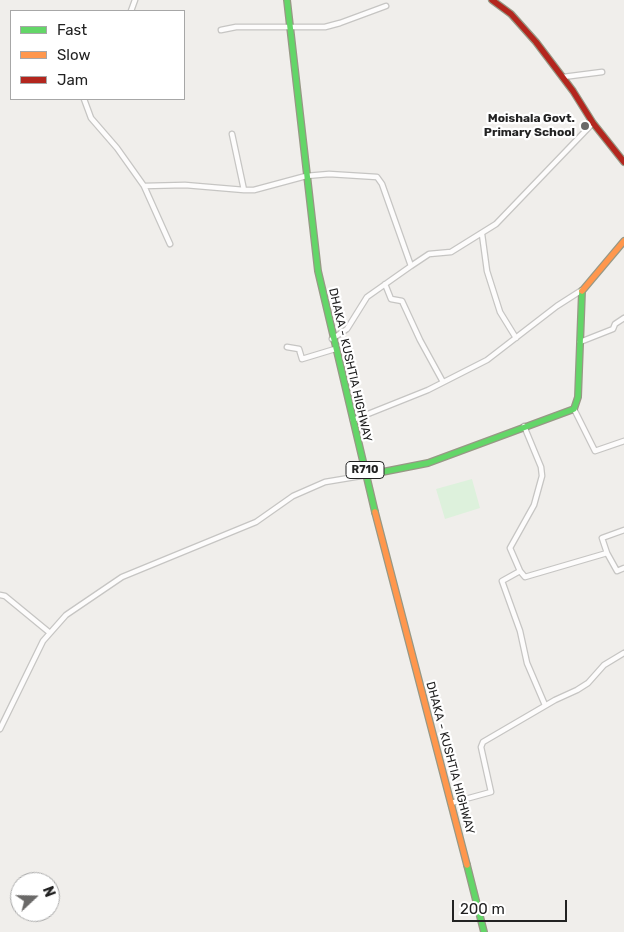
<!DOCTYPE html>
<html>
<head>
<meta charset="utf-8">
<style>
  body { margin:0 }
  #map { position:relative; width:624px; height:932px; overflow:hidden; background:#f0eeeb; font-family:Rubik,sans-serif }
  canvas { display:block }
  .legend { position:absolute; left:10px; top:10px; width:175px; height:90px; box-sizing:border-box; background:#fff; border:1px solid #a7a7a7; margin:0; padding:6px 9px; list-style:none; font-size:15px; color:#222 }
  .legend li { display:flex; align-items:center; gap:10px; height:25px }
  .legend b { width:25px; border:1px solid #a7a7a7 }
  .north { position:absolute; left:10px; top:872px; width:50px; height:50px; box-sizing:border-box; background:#fff; border:1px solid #a7a7a7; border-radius:50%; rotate:69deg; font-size:14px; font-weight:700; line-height:20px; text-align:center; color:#222 }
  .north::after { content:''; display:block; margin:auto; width:18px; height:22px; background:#6a6968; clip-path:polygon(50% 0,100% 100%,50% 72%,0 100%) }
  .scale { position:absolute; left:452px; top:900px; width:115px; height:22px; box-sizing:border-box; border:2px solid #222; border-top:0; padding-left:6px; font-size:15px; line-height:18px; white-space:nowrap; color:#222; -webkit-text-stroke:4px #fff; paint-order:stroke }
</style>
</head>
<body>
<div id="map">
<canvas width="624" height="932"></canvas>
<ul class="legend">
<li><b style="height:6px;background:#63d668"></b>Fast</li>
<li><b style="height:6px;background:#ff974d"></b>Slow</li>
<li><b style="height:6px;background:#b3261e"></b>Jam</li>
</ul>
<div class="north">N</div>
<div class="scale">200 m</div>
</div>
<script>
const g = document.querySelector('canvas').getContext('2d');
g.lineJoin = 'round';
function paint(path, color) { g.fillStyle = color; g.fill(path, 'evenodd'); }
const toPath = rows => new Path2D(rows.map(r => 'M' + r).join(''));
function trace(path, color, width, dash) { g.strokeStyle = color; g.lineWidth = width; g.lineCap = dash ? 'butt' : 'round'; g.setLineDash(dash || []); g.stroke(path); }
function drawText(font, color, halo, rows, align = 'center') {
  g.font = font + ' Rubik,sans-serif'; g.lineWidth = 4.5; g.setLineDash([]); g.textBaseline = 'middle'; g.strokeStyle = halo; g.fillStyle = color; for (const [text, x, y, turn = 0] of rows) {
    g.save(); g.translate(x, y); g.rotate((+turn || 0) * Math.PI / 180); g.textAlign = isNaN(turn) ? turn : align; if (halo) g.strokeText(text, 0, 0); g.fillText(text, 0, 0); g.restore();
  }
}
paint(toPath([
  [472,479,480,508,445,519,436,489]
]), '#ddf1dc');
const street = toPath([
  [131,11,135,0],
  [221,30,236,27,325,27,340,23,386,6],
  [563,77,602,72],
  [84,99,91,118,117,148,144,186,170,244],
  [232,134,244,190],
  [144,186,185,185,244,190,254,190,306,176,329,174,377,177,382,184,411,266,367,297,347,329,332,339],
  [482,234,487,271,500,312,516,338],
  [411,266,429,254,451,252,496,224,593,123],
  [385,284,391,299,402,301,420,340,443,382],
  [580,342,613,329,615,324,624,318],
  [287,347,299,349,302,359,335,349],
  [574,409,595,451,624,441],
  [353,420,428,390,487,360,557,306,582,290],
  [524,426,541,467,542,476,534,505,510,548,520,571,502,581,520,631,527,663,545,705],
  [607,553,602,538,624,530],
  [520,571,525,577,607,553,617,571,624,568],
  [0,595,5,596,50,633],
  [0,729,43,641,66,615,122,577,256,522,293,496,325,482,367,475],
  [451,803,491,792,481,747,483,742,555,700,577,690,588,683,604,665,624,653]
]);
const fast = toPath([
  [287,0,318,271,375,512],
  [367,475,428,463,574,409,578,397,582,291],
  [467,865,484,932]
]);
const slow = toPath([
  [582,291,624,241],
  [375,512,467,865]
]);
const jam = toPath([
  [492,0,511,14,536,42,573,91,593,123,624,162]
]);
trace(street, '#c6c5c3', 7);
trace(fast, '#979885', 8);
trace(slow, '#979885', 8);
trace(jam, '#979885', 8);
trace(street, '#fdfcfc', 4.5);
trace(fast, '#63d668', 5.5);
trace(slow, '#ff974d', 5.5);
trace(jam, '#b3261e', 5.5);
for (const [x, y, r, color] of [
  [585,126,5,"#6a6968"]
]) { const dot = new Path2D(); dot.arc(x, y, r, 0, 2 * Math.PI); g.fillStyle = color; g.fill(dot); trace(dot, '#fff', 2); }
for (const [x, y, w] of [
  [365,470,38]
]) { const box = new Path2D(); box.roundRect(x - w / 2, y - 8.5, w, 17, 4); g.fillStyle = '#fff'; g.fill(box); trace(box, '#222', 1); }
drawText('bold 11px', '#222', null, [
  ["R710",365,470]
]);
drawText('bold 12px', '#222', '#fff', [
  ["Moishala Govt.",575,119],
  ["Primary School",575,133]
], 'right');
drawText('12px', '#222', '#fff', [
  ["DHAKA - KUSHTIA HIGHWAY",350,365,77],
  ["DHAKA - KUSHTIA HIGHWAY",450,758,75]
]);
</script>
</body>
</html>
